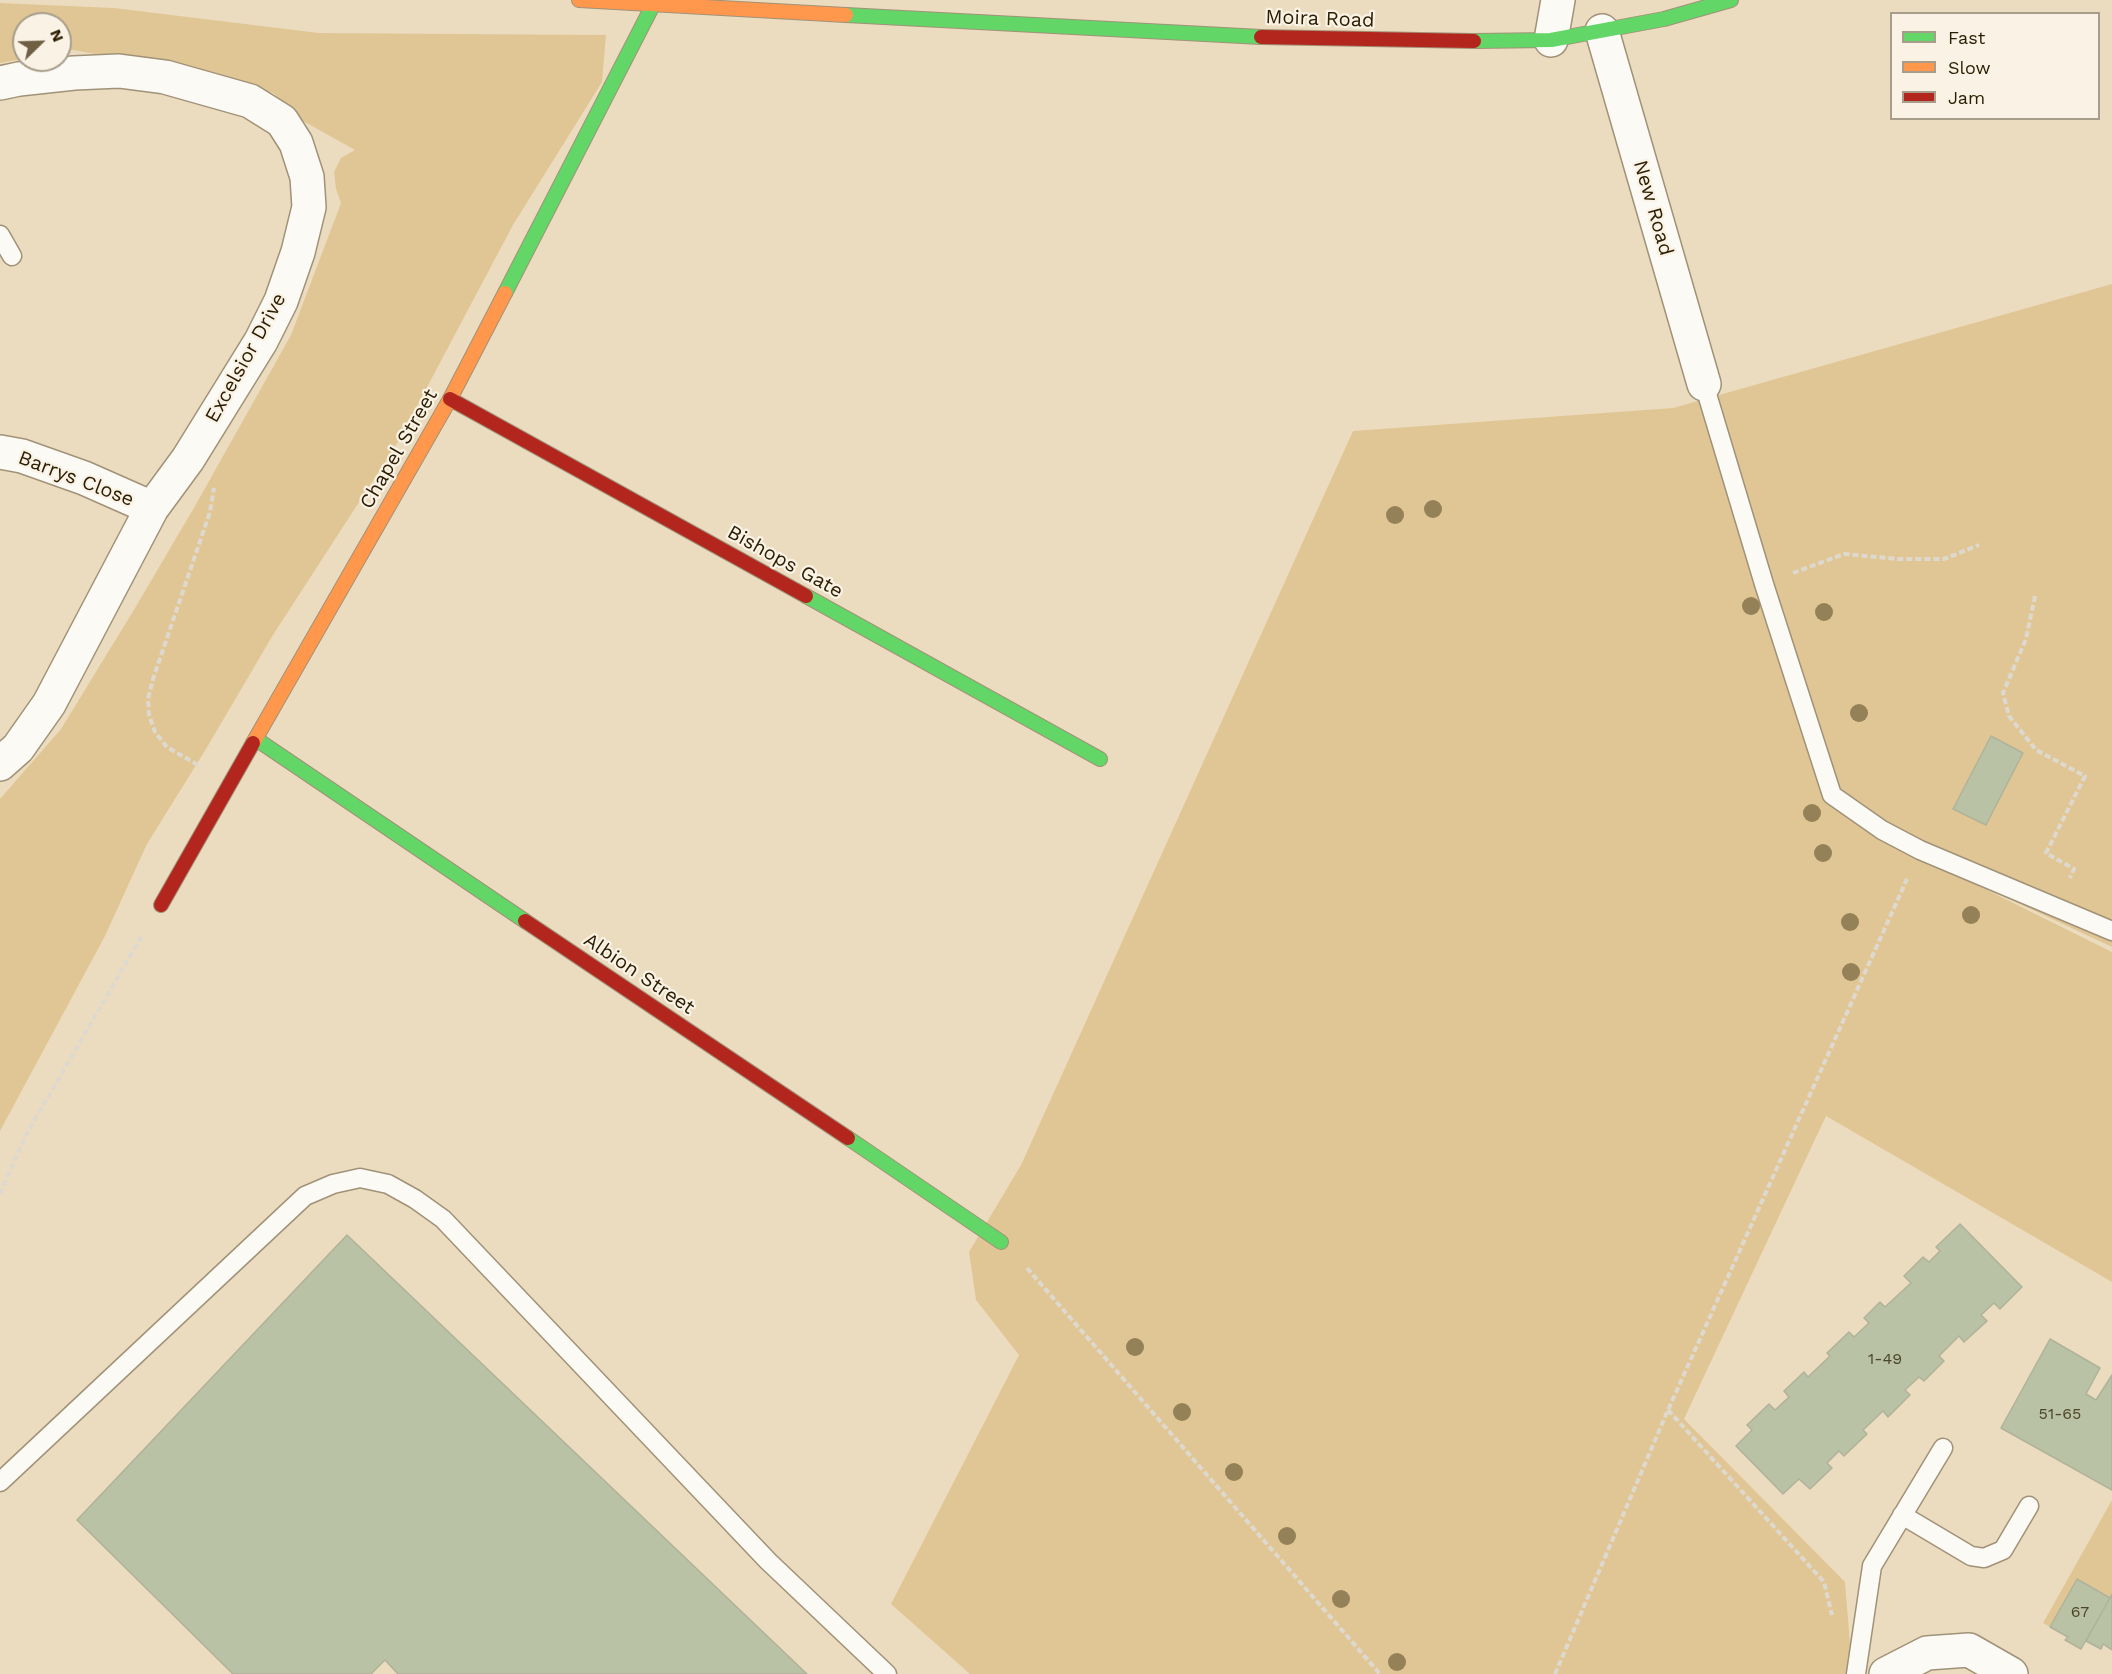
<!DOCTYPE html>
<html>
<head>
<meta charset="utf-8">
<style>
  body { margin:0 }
  #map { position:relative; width:2112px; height:1674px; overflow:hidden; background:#ecdcbf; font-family:"Work Sans",sans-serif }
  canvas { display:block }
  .legend { position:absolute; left:1890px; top:12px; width:210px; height:108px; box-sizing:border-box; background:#f9f2e5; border:2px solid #a79d8a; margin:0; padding:8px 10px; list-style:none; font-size:18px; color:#2b1d01 }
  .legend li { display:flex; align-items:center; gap:12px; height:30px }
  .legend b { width:30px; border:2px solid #a79d8a }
  .north { position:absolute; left:12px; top:12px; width:60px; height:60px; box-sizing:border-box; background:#f9f2e5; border:2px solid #a79d8a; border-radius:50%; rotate:67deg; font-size:16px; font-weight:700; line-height:24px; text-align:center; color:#2b1d01 }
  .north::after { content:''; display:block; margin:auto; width:21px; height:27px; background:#6f6044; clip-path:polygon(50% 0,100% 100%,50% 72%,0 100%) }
</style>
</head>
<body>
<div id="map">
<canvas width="2112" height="1674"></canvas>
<ul class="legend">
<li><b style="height:8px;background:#63d668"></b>Fast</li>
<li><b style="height:8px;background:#ff974d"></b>Slow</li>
<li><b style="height:8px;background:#b3261e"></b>Jam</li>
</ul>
<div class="north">N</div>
</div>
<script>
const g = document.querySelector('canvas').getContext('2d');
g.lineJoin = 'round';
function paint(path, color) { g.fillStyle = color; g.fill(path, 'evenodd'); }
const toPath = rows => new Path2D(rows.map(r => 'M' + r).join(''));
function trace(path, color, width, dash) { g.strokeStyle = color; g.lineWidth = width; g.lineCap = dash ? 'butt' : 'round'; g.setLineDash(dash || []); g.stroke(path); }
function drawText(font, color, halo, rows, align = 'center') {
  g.font = font + ' "Work Sans",sans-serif'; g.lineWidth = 4.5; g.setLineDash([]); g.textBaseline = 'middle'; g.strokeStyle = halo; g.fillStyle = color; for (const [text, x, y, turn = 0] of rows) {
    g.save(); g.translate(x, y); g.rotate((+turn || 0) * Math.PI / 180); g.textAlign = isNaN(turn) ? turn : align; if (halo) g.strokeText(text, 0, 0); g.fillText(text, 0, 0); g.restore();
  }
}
paint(toPath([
  [0,3,114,8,319,33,606,35,602,82,513,225,398,442,273,635,206,749,147,844,105,936,0,1131,0,799,61,729,135,608,195,506,291,335,341,203,336,189,334,172,341,158,355,150,303,121,273,93,213,75,73,50,60,52,60,24,24,24,24,59,0,63],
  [2112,284,2112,947,1943,868,2112,952,2112,1282,1826,1116,1684,1419,1845,1582,1852,1669,1850,1674,970,1674,891,1604,1019,1355,976,1300,969,1252,1021,1165,1353,431,1673,408],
  [2112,1500,2112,1594,2110,1598,2077,1580,2050,1627,2043,1623]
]), '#e1c695');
const building = toPath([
  [1991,736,2023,753,1986,825,1953,809,1991,736],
  [1960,1224,2022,1287,2000,1309,1994,1303,1981,1315,1987,1321,1964,1342,1959,1336,1939,1356,1944,1361,1924,1381,1919,1377,1905,1390,1910,1395,1888,1417,1883,1411,1863,1430,1867,1434,1844,1456,1839,1451,1827,1463,1832,1468,1810,1489,1799,1479,1783,1494,1736,1446,1752,1430,1747,1425,1769,1404,1775,1410,1789,1397,1784,1391,1804,1372,1808,1377,1830,1356,1827,1353,1849,1332,1854,1337,1869,1323,1864,1318,1880,1302,1885,1307,1911,1283,1904,1276,1923,1257,1929,1262,1940,1251,1936,1247,1960,1224],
  [347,1235,807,1674,398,1674,385,1660,371,1674,233,1674,77,1520,347,1235],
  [2050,1339,2100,1368,2086,1394,2096,1400,2112,1375,2112,1490,2001,1428,2050,1339],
  [2077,1579,2110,1598,2081,1649,2065,1640,2068,1637,2050,1627,2077,1579],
  [2112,1594,2112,1650,2103,1644,2101,1649,2086,1641,2112,1594]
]);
paint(building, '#b9c2a4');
trace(building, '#b0b29a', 1.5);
const lane = toPath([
  [0,235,12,256],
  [1704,384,1764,584,1832,795,1882,830,1920,850,2112,931],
  [0,1482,305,1196,333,1184,360,1178,388,1184,415,1199,443,1219,768,1561,887,1674],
  [1902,1515,1971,1556,1984,1558,2003,1550,2029,1506],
  [1856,1674,1872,1566,1943,1448]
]);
const street = toPath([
  [1602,31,1704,384],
  [1551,40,1558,0],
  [0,83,19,79,74,73,119,71,165,77,250,101,282,121,296,143,307,177,309,207,298,252,281,301,261,341,188,459,152,508,49,704,18,748,0,764],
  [0,452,22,456,84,478,152,508],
  [1886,1674,1927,1653,1969,1650,2011,1674]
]);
const fast = toPath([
  [846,15,1261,37],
  [1474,41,1551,40,1664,19,1731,0],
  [505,293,654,3],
  [806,596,1100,759],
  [256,739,525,921],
  [848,1138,1001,1242]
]);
const slow = toPath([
  [579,0,846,15],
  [253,743,450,399,505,293]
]);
const jam = toPath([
  [1261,37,1474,41],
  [450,399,806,596],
  [161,905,253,743],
  [525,921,848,1138]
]);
trace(lane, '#a09278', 21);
trace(street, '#a09278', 36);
trace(fast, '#a09278', 16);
trace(slow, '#a09278', 16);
trace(jam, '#a09278', 16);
trace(toPath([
  [1793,573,1844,554,1898,559,1944,559,1979,545],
  [2035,596,2026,639,2003,693,2009,716,2036,750,2085,776,2046,853,2074,869,2070,878],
  [198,765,167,747,155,732,149,715,148,699,153,679,210,512,214,488],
  [0,1194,25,1137,141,937],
  [1027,1268,1380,1674],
  [1668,1410,1824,1582,1832,1615],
  [1555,1674,1668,1410,1907,879]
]), '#ded9cf', 4, [6, 3]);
trace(lane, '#fcfaf5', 18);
trace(street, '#fcfaf5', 33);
trace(fast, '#63d668', 14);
trace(slow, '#ff974d', 14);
trace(jam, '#b3261e', 14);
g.fillStyle = '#948157';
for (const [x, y] of [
  [1433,509],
  [1395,515],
  [1751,606],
  [1824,612],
  [1859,713],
  [1812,813],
  [1823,853],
  [1971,915],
  [1850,922],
  [1851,972],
  [1135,1347],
  [1182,1412],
  [1234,1472],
  [1287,1536],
  [1341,1599],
  [1397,1662]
]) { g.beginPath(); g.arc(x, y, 9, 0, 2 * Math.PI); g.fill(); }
drawText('16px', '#4e462a', null, [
  ["1-49",1885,1359],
  ["51-65",2060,1414],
  ["67",2080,1612]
]);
drawText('20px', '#2b1d01', '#f9f2e5', [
  ["Moira Road",1320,19,2],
  ["New Road",1653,208,74],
  ["Excelsior Drive",246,358,-61],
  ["Chapel Street",399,449,-60],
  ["Barrys Close",76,479,21],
  ["Bishops Gate",785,562,29],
  ["Albion Street",639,974,34]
]);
</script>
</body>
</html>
